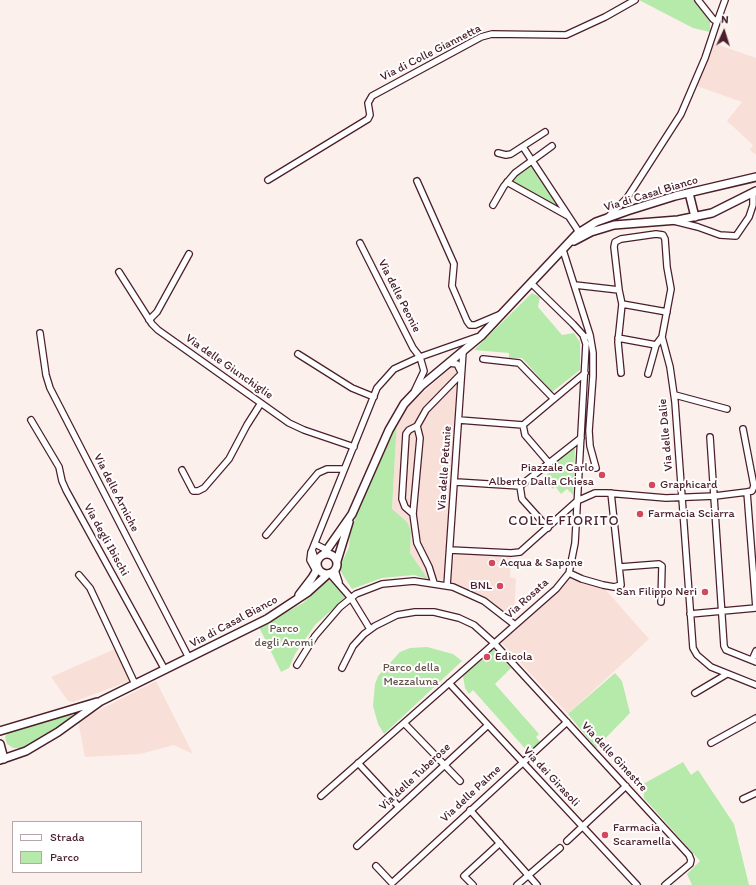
<!DOCTYPE html>
<html>
<head>
<meta charset="utf-8">
<style>
  body { margin:0 }
  #map { position:relative; width:756px; height:885px; overflow:hidden; background:#fcf0ed; font-family:Itim,sans-serif }
  canvas { display:block }
  .legend { position:absolute; left:12px; top:821px; width:130px; height:52px; box-sizing:border-box; background:#fff; border:1px solid #b7a5aa; margin:0; padding:5px 7px; list-style:none; font-size:12px; color:#4a1f2b }
  .legend li { display:flex; align-items:center; gap:8px; height:20px }
  .legend b { width:20px; border:1px solid #b7a5aa }
  .north { position:absolute; left:704px; top:12px; width:40px; height:40px; -webkit-text-stroke:3px #fff; paint-order:stroke; rotate:4deg; font-size:11px; font-weight:700; line-height:16px; text-align:center; color:#4a1f2b }
  .north::after { content:''; display:block; margin:auto; width:14px; height:18px; background:#4a1f2b; clip-path:polygon(50% 0,100% 100%,50% 72%,0 100%) }
</style>
</head>
<body>
<div id="map">
<canvas width="756" height="885"></canvas>
<ul class="legend">
<li><b style="height:5px;background:#fff"></b>Strada</li>
<li><b style="height:11px;background:#b6eaab"></b>Parco</li>
</ul>
<div class="north">N</div>
</div>
<script>
const g = document.querySelector('canvas').getContext('2d');
g.lineJoin = 'round';
function paint(path, color) { g.fillStyle = color; g.fill(path, 'evenodd'); }
const toPath = rows => new Path2D(rows.map(r => 'M' + r).join(''));
function trace(path, color, width, dash) { g.strokeStyle = color; g.lineWidth = width; g.lineCap = dash ? 'butt' : 'round'; g.setLineDash(dash || []); g.stroke(path); }
function drawText(font, color, halo, rows, align = 'center') {
  g.font = font + ' Itim,sans-serif'; g.lineWidth = 4; g.setLineDash([]); g.textBaseline = 'middle'; g.strokeStyle = halo; g.fillStyle = color; for (const [text, x, y, turn = 0] of rows) {
    g.save(); g.translate(x, y); g.rotate((+turn || 0) * Math.PI / 180); g.textAlign = isNaN(turn) ? turn : align; if (halo) g.strokeText(text, 0, 0); g.fillText(text, 0, 0); g.restore();
  }
}
paint(toPath([
  [713,43,756,58,756,155,750,150,753,145,727,121,742,102,697,86],
  [462,358,447,580,428,579,410,553,411,531,392,509,397,421,411,403],
  [454,553,511,557,510,577,516,579,514,616,512,618,492,602,465,587,451,584],
  [572,577,582,583,604,588,649,639,568,714,501,642],
  [117,648,129,681,73,702,68,701,51,677],
  [156,681,193,754,174,745,140,754,85,757,78,721]
]), '#f8dfd7');
paint(toPath([
  [639,0,694,0,710,20,710,32,693,28],
  [530,163,561,206,560,208,512,182,512,179],
  [532,293,540,297,538,307,562,335,574,333,580,342,580,370,552,392,522,358,509,358,509,353,474,350],
  [397,421,392,509,407,522,411,531,410,553,428,579,414,575,382,578,352,589,339,569,349,547,350,535,356,515],
  [571,449,575,449,573,495,567,489,561,494,555,486,553,489,543,478,556,467,561,470,555,463],
  [331,578,345,598,315,625,295,654,289,668,281,672,259,627,303,603],
  [427,647,453,654,462,661,384,734,378,724,373,706,375,684,378,676,400,652,410,648],
  [493,649,511,668,495,684,539,734,536,737,540,742,529,753,473,690,469,694,465,688,463,676,483,658,486,662,492,657,489,653],
  [615,673,622,681,630,713,596,748,568,714],
  [72,714,72,717,66,723,23,748,13,748,7,744,5,737,8,732],
  [683,762,691,775,698,770,734,824,749,885,692,885,687,874,700,861,644,798,643,784]
]), '#b6eaab');
const minor = toPath([
  [717,22,725,0],
  [523,147,579,232],
  [498,153,506,155,511,154,545,132],
  [268,180,368,119,370,115,368,103,372,96,481,37,492,34,566,35,605,17,635,0],
  [417,181,454,264,452,286,467,321,470,325,475,325,501,314],
  [507,182,568,216],
  [493,205,504,186,515,173,552,146],
  [609,216,627,198,681,114,705,58,717,22,713,19,698,0],
  [674,221,698,227,720,235,736,236,749,217,753,205,753,193],
  [563,250,590,335],
  [119,272,152,324,158,330,289,423,304,430,354,447],
  [575,285,619,290,622,304,667,312],
  [619,290,614,247,615,242,621,239,656,234,663,235,665,239,667,267,671,289,662,337,656,345,648,374],
  [149,320,157,312,189,254],
  [40,333,46,375,50,388,189,658],
  [662,337,670,367,675,402,693,648,697,655,711,667,756,685],
  [584,338,590,335,593,353,593,376,589,431,590,446,596,468],
  [618,338,656,345],
  [298,354,352,388,374,397],
  [483,359,519,363,554,399],
  [449,363,457,364,461,372],
  [621,373,618,342,622,304],
  [415,390,424,371,420,357,477,337],
  [675,395,727,409],
  [31,420,59,467,62,481,66,490,165,670],
  [459,420,523,425,585,373],
  [523,425,525,435,549,463],
  [417,426,420,438,413,514,417,543,429,567,434,583],
  [743,429,754,486,752,491,747,492,756,608],
  [710,437,724,646,726,650,756,662],
  [182,470,193,491,198,491,204,488,229,459,247,425,261,403],
  [456,482,520,486,581,438],
  [520,486,522,499,548,528],
  [413,514,405,507,402,499,406,434,409,430,417,426,426,410,461,374],
  [266,535,318,473,327,469,344,469],
  [315,544,327,550],
  [450,550,511,553,520,552,577,501,595,493,607,493,666,498,715,496,747,492],
  [311,552,310,560,316,571],
  [317,564,312,550,377,388,394,369,420,357,413,348,360,243],
  [620,567,659,564,662,566,661,602],
  [335,570,339,582],
  [569,573,582,579,603,585,614,587,621,585,611,493],
  [330,574,351,598,370,629],
  [79,575,90,588,135,684],
  [447,586,463,352],
  [690,614,756,608],
  [752,660,756,651],
  [297,665,315,636,340,607,356,594,382,584,414,581,453,587,484,601,515,625],
  [342,668,353,646,364,634,375,626,397,615,415,612,434,612,459,618,474,625,494,643,689,855,691,860,690,864,665,885],
  [449,683,637,885],
  [695,693,727,674],
  [404,723,460,781],
  [711,743,756,718],
  [358,763,399,807],
  [321,796,556,589,569,573,575,543,586,344,583,335,573,324,532,284],
  [743,799,756,793],
  [470,810,537,885],
  [567,841,626,786],
  [357,846,488,725],
  [376,866,392,883,567,722],
  [473,885,464,876,500,843],
  [517,885,560,848]
]);
const major = toPath([
  [689,193,695,217],
  [574,241,591,232,614,225,678,220,712,213,756,191],
  '317 564a10 10 0 1 1 20 0a10 10 0 1 1-20 0Z',
  [324,554,352,514,389,430,404,404,421,386,481,336,577,234,596,222,627,211,675,196,756,177],
  [337,561,349,522],
  [299,595,312,578,318,568],
  [0,731,97,702],
  [0,744,4,759],
  [0,760,26,751,58,732,101,701,267,619,308,592,328,574]
]);
trace(minor, '#4a1f2b', 8);
trace(major, '#4a1f2b', 10);
trace(minor, '#fff', 5.5);
trace(major, '#fff', 7);
for (const [x, y, r, color] of [
  [602,475,4,"#d1495b"],
  [652,485,4,"#d1495b"],
  [640,514,4,"#d1495b"],
  [492,563,4,"#d1495b"],
  [500,586,4,"#d1495b"],
  [705,592,4,"#d1495b"],
  [487,657,4,"#d1495b"],
  [605,835,4,"#d1495b"]
]) { const dot = new Path2D(); dot.arc(x, y, r, 0, 2 * Math.PI); g.fillStyle = color; g.fill(dot); trace(dot, '#fff', 1.5); }
drawText('12px', '#4a1f2b', '#fff', [
  ["Via di Colle Giannetta",431,53,-27],
  ["Via di Casal Bianco",651,194,-17],
  ["Via delle Peonie",399,296,63],
  ["Via delle Giunchiglie",229,367,35],
  ["Via delle Dalie",666,435,-95],
  ["Via delle Petunie",445,468,-86],
  ["Via delle Arniche",116,493,63],
  ["Via degli Ibischi",106,540,61],
  ["Via Rosata",527,599,-42],
  ["Via di Casal Bianco",234,622,-28],
  ["Via delle Ginestre",614,757,47],
  ["Via delle Tuberose",415,777,-43],
  ["Via dei Girasoli",551,777,47],
  ["Via delle Palme",471,794,-43]
]);
drawText('12px', '#4a1f2b', '#fff', [
  ["Piazzale Carlo",594,468,"right"],
  ["Alberto Dalla Chiesa",594,482,"right"],
  ["Graphicard",660,485],
  ["Farmacia Sciarra",648,514],
  ["Acqua & Sapone",500,563],
  ["BNL",492,586,"right"],
  ["San Filippo Neri",697,592,"right"],
  ["Edicola",495,657],
  ["Farmacia",613,828],
  ["Scaramella",613,842]
], 'left');
drawText('12px', '#65524b', '#fff', [
  ["Parco",284,629],
  ["degli Aromi",284,643],
  ["Parco della",411,668],
  ["Mezzaluna",411,682]
]);
g.letterSpacing = '1px';
drawText('14px', '#4a1f2b', '#fff', [
  ["COLLE FIORITO",564,521]
]);
g.letterSpacing = '0px';
</script>
</body>
</html>
